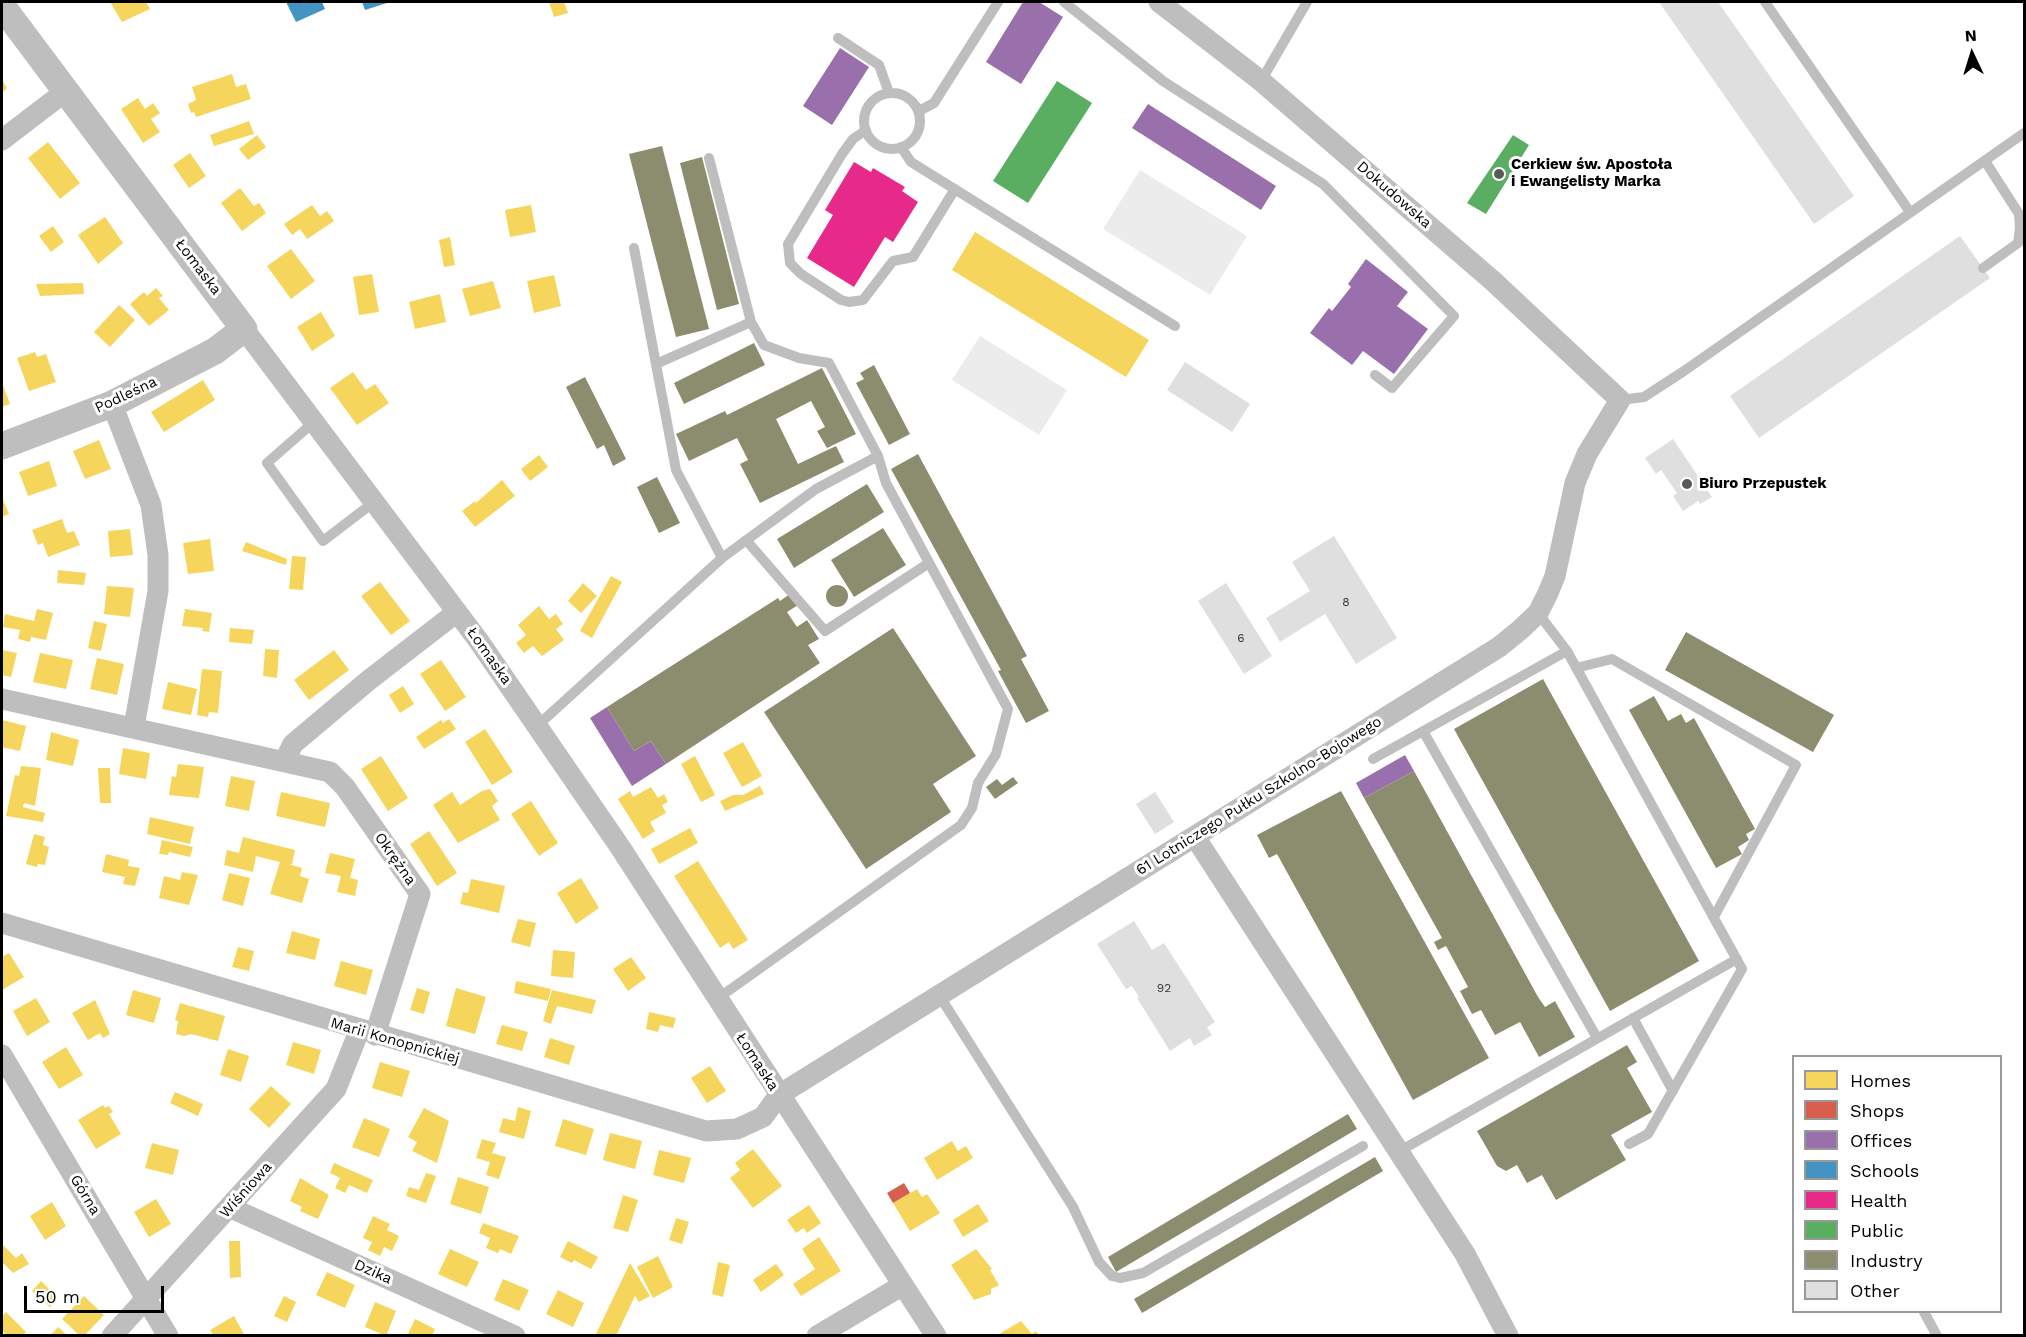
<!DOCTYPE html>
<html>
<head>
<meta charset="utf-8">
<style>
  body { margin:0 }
  #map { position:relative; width:2026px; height:1337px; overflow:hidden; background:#fff; font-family:"Work Sans",sans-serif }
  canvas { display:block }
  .frame { position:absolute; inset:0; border:3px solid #000; pointer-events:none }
  .legend { position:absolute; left:1792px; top:1055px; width:210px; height:258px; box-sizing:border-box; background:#fff; border:2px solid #999; margin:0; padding:8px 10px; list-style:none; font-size:18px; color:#000 }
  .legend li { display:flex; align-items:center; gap:12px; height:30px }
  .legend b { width:30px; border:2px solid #999 }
  .north { position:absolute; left:1942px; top:24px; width:60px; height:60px; -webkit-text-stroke:4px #fff; paint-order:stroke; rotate:356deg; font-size:16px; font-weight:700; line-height:24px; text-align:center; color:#000 }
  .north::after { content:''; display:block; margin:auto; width:21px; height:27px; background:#000; clip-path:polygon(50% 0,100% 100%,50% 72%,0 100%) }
  .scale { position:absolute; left:24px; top:1286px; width:140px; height:27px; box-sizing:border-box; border:3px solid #000; border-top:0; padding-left:8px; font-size:18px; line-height:21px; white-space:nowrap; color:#000; -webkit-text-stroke:4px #fff; paint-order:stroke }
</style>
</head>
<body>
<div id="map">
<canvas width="2026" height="1337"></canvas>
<div class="frame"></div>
<ul class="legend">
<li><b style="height:16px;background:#f6d55c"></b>Homes</li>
<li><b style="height:16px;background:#d6604d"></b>Shops</li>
<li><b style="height:16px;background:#9970ab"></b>Offices</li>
<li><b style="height:16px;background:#4393c3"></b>Schools</li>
<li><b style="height:16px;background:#e7298a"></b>Health</li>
<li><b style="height:16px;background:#5aae61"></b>Public</li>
<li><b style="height:16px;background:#8c8c6e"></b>Industry</li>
<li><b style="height:16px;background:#dfdfdf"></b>Other</li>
</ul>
<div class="north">N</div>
<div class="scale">50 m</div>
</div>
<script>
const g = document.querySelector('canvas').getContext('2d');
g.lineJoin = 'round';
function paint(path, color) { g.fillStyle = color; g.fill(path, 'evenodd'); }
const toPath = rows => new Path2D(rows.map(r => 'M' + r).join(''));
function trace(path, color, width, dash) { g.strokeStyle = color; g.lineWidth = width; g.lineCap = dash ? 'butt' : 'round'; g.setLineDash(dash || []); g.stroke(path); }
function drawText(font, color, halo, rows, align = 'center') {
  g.font = font + ' "Work Sans",sans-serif'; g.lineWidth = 6; g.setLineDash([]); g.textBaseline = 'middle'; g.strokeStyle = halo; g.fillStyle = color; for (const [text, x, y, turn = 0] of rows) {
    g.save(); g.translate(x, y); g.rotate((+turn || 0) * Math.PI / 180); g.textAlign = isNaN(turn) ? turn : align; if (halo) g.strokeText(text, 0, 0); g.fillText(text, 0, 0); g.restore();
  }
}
paint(toPath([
  [1140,170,1247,236,1210,295,1103,229],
  [980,336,1067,390,1039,435,952,380]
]), '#ececec');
paint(toPath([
  [110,2,146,2,150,9,122,22],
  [549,2,564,2,568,13,554,17],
  [232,74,236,87,246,84,251,99,196,117,194,112,191,113,188,104,196,100,192,87],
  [2,80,7,88,2,93],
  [138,98,145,109,153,103,160,113,151,119,160,132,143,143,121,109],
  [249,121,254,134,214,146,210,135],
  [257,135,266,147,248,160,239,149],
  [48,142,80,183,60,199,28,158],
  [190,153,206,176,189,188,173,165],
  [240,188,254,206,259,203,266,213,242,231,221,203],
  [312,205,320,216,327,211,334,221,307,239,300,229,292,235,284,224],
  [531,205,536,232,510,237,505,210],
  [105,217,123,243,98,264,78,235],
  [53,226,64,242,51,252,39,236],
  [975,232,1149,340,1126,377,952,270],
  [450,237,455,265,444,267,439,240],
  [291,249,315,281,291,299,267,266],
  [372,274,379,312,359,315,353,277],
  [554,275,561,306,534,313,527,281],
  [493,281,501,308,470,316,462,289],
  [83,283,84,294,40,296,36,284],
  [156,288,163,296,159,298,169,310,149,326,130,304,144,292,147,296],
  [440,294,446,322,415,329,409,302],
  [119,305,135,320,110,347,94,332],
  [321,312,335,336,312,351,297,327],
  [35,352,37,357,46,354,56,382,29,391,17,358],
  [353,372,366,390,375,384,389,403,357,425,330,388],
  [203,380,215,400,164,432,151,412],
  [2,383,10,404,2,407],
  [99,440,111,469,85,479,73,451],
  [539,455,548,467,530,481,521,469],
  [49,461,57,486,28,496,19,472],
  [502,480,515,496,475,527,462,511,475,501,476,503],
  [2,497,9,514,2,517],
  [62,519,67,533,74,531,80,545,48,557,43,543,38,545,32,530],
  [130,529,133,555,110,557,108,531],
  [210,539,214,571,188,574,183,543],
  [246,542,287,559,286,565,242,551],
  [292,556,306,557,303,590,289,589],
  [58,570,86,573,84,585,57,583],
  [611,576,622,582,592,638,580,631],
  [380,582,410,621,391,635,361,596],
  [583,583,597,596,581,613,568,601],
  [107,586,134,588,130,617,104,614],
  [539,606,549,619,556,614,563,624,556,629,564,640,542,656,533,646,524,653,516,643,526,635,518,625],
  [37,609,53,613,46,640,31,637,30,642,18,639,20,630,3,627,5,614,34,621],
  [185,609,212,613,209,632,202,631,203,628,182,626],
  [94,621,107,624,101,651,88,648],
  [230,628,254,630,252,644,229,642],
  [265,649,279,650,277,678,263,676],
  [2,650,17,653,11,677,2,675],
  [334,650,349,670,309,700,294,680],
  [40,653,73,660,66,689,33,682],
  [97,658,124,664,117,695,90,689],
  [441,660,466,697,445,711,420,674],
  [202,669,222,671,218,713,209,712,208,717,197,715],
  [168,682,197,689,191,715,162,709],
  [403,686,414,704,400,713,389,695],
  [449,719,456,729,424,749,416,737,441,720,443,723],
  [2,720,26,726,20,751,2,747],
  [485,729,513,772,492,785,465,742],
  [51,732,79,740,73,766,46,760],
  [743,742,762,776,742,787,723,753],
  [123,748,150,753,146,779,119,774],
  [381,756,408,798,388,811,361,769],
  [695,756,715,795,701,802,681,764],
  [178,764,204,767,199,798,169,795,172,776,176,777],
  [21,766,41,768,35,806,24,803,23,807,45,813,43,822,6,816,15,775,19,776],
  [98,768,110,768,111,803,100,803],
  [231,776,255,781,249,811,225,806],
  [760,786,764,794,725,811,720,801,733,795,743,795],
  [651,787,658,798,664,794,668,802,662,805,666,813,650,822,655,831,643,839,618,799,630,791,633,797],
  [490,789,498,801,492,806,500,820,458,843,433,805,452,792,460,805,482,791],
  [281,792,330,803,325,827,276,816],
  [531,801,558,843,539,856,511,814],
  [150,817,194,827,190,844,147,834],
  [690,828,698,843,659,864,651,849],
  [429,831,457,873,437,886,410,844],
  [34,834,45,837,43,845,49,847,45,865,38,864,37,867,26,864],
  [243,837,295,850,292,864,289,864,302,868,300,876,309,879,302,903,270,894,280,862,256,856,253,872,224,865,227,850,239,853],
  [162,840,193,847,190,857,169,852,168,855,159,854],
  [330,853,355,859,350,878,358,880,355,896,337,892,341,876,325,873],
  [106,854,129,860,128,866,140,868,135,886,123,884,125,877,102,872],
  [698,861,748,940,733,949,729,942,720,948,674,876],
  [182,872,198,875,189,905,159,898,164,876,180,880],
  [229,873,250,878,243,906,222,900],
  [581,878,599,908,576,924,557,893],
  [471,879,505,886,499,913,460,904,463,892,468,893],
  [518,919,536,923,530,947,511,942],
  [292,931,320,939,315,960,286,953],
  [238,947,254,951,249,971,232,967],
  [553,950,575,952,573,978,551,976],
  [9,953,24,977,2,990,2,957],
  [631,957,646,978,628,991,613,969],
  [341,961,373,970,366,995,334,986],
  [516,981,551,989,548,1001,514,993],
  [417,988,430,992,424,1014,410,1010],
  [456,988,486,997,475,1034,446,1026],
  [133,990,161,998,154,1023,126,1015],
  [552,990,596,1000,592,1014,557,1006,551,1024,543,1021],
  [36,998,50,1022,27,1036,13,1011],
  [95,1000,110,1034,103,1038,100,1033,88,1040,72,1013],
  [180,1003,225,1016,218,1041,191,1034,184,1036,176,1034,178,1021,175,1020],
  [649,1012,676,1018,673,1028,660,1025,658,1032,646,1029],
  [502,1025,528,1032,522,1051,496,1044],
  [550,1038,575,1046,569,1065,544,1057],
  [293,1042,321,1050,314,1074,286,1065],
  [66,1047,83,1075,59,1089,42,1062],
  [228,1049,249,1056,241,1082,220,1075],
  [380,1062,410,1071,402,1097,372,1088],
  [710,1066,726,1091,707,1103,691,1078],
  [271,1086,291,1104,269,1128,249,1109],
  [175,1092,203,1104,198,1116,170,1103],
  [103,1105,105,1108,109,1106,113,1112,109,1114,121,1134,96,1149,78,1120],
  [518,1107,531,1111,524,1139,499,1132,503,1118,515,1121],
  [424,1108,449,1121,437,1163,412,1151,417,1142,408,1137],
  [364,1118,390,1129,379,1157,352,1147],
  [563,1119,594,1129,586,1155,555,1146],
  [610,1133,642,1141,635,1169,603,1160],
  [482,1139,496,1143,492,1153,506,1157,499,1179,486,1175,490,1162,476,1158],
  [952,1141,958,1151,966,1146,973,1158,937,1180,924,1158],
  [152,1143,179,1150,173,1175,145,1168],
  [753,1149,782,1186,753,1208,730,1178,740,1170,735,1163],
  [659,1150,691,1158,684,1183,653,1175],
  [334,1163,373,1180,367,1193,349,1185,345,1193,335,1188,340,1178,330,1173],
  [426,1173,436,1176,426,1203,406,1196,409,1187,419,1190],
  [458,1177,489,1187,481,1214,450,1204],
  [300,1178,329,1195,318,1219,300,1211,302,1207,290,1201],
  [917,1189,922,1197,927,1194,940,1213,910,1231,893,1203],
  [623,1195,638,1200,628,1232,613,1228],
  [156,1199,171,1224,149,1237,134,1212],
  [52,1202,66,1226,45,1240,30,1216],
  [978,1204,989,1221,963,1237,953,1220],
  [809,1205,821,1223,807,1233,804,1228,796,1233,787,1220],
  [373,1216,390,1224,387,1230,399,1236,392,1251,384,1247,380,1256,368,1250,372,1242,363,1238],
  [676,1218,689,1222,682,1244,669,1240],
  [483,1223,519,1236,511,1254,500,1249,498,1253,486,1248,490,1238,479,1233],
  [819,1237,841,1271,801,1296,793,1284,815,1269,802,1249],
  [229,1241,240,1241,241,1277,230,1278],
  [568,1241,598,1257,591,1269,574,1260,572,1263,560,1257],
  [2,1244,16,1258,22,1253,29,1264,13,1273,2,1262],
  [450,1249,479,1262,467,1287,438,1274],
  [976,1249,992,1269,990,1270,999,1285,991,1289,991,1294,974,1300,951,1265],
  [658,1256,673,1287,653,1298,637,1267],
  [718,1262,730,1265,723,1297,712,1294],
  [630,1263,650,1296,639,1302,635,1296,616,1336,595,1336],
  [776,1264,784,1275,761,1292,753,1280],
  [327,1272,355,1285,345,1308,316,1295],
  [503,1279,529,1290,519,1311,494,1300],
  [41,1281,58,1298,50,1307,32,1291],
  [558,1290,584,1303,573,1327,546,1314],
  [84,1296,104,1315,84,1336,80,1336,62,1319],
  [284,1296,296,1302,287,1322,274,1316],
  [375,1302,396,1311,386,1336,365,1327],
  [6,1312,26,1332,23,1336,7,1336,2,1330,2,1317],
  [234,1316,245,1336,214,1336,210,1330],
  [415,1319,435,1329,432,1336,407,1336],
  [1021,1321,1032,1334,1036,1331,1039,1336,996,1336],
  [58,1327,68,1336,50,1336]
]), '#f6d55c');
paint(toPath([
  [904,1183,910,1193,893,1203,887,1193]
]), '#d6604d');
paint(toPath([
  [1023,2,1039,2,1063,17,1021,84,986,62],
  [840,48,869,67,832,125,803,106],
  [1148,104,1276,186,1261,210,1132,128],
  [1366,259,1408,292,1397,306,1428,329,1394,374,1363,351,1352,365,1310,333,1329,308,1332,311,1351,287,1348,284],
  [607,707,634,751,651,741,666,764,632,786,590,718],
  [1405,755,1414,771,1364,798,1356,783]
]), '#9970ab');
paint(toPath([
  [286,2,322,2,325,9,296,22],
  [362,2,390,2,365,10]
]), '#4393c3');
paint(toPath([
  [854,162,871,172,873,168,905,187,902,191,918,202,893,242,885,237,854,287,807,258,833,215,825,210]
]), '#e7298a');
paint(toPath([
  [1057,81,1092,103,1028,203,993,181],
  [1513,135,1529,145,1486,214,1467,203]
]), '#5aae61');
paint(toPath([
  [662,146,709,329,676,337,629,154],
  [702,157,739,304,717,310,680,163],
  [754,343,765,365,684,404,674,383],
  [874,365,910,434,889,445,856,383,864,379,860,373],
  [822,368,856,434,827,448,817,431,825,427,811,401,776,419,798,464,836,446,844,462,760,503,740,464,748,460,737,438,689,461,676,434,725,411,727,415],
  [585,377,626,459,613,466,604,445,597,449,566,387],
  [918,454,1027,656,1021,659,1049,711,1026,723,998,671,1001,670,891,469],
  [657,477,680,523,659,533,637,487],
  [867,484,884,512,794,568,777,539],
  [883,528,906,565,854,597,831,560],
  '826 596a11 11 0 1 1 22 0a11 11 0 1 1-22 0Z',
  [790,594,798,605,787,612,797,627,807,620,819,639,808,645,820,663,666,764,651,741,634,751,607,707,778,598,780,601],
  [893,628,976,756,933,784,951,812,866,869,764,712],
  [1686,632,1834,715,1813,752,1665,670],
  [1543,679,1699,961,1610,1011,1454,729],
  [1654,696,1668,721,1681,714,1686,723,1694,718,1755,829,1746,834,1749,840,1738,847,1742,854,1716,868,1629,710],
  [1414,771,1538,997,1545,1007,1555,1001,1575,1037,1539,1057,1520,1022,1495,1035,1481,1010,1472,1014,1460,991,1468,987,1446,946,1438,950,1434,942,1442,938,1364,798],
  [1013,777,1018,783,995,799,986,787,997,779,1002,785],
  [1341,791,1489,1058,1413,1100,1277,854,1269,858,1257,835],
  [1627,1045,1637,1062,1627,1068,1652,1112,1611,1135,1626,1160,1556,1200,1542,1175,1527,1183,1517,1165,1506,1171,1497,1166,1477,1131],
  [1348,1114,1357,1129,1116,1272,1108,1257],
  [1375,1157,1383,1171,1142,1313,1134,1299]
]), '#8c8c6e');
paint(toPath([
  [1659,2,1718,2,1854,196,1814,224],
  [1960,236,1990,278,1759,438,1730,396],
  [1185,362,1250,404,1232,432,1167,390],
  [1673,439,1712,497,1700,504,1698,501,1683,511,1673,496,1677,493,1661,470,1656,474,1645,458],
  [1334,536,1397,638,1356,664,1325,614,1280,642,1266,618,1310,591,1292,562],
  [1226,583,1272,656,1244,674,1198,601],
  [1155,792,1174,822,1155,834,1136,804],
  [1134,921,1152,950,1164,943,1215,1022,1207,1027,1212,1035,1194,1046,1190,1038,1170,1051,1137,998,1139,997,1132,986,1126,989,1097,944]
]), '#dfdfdf');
trace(toPath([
  [1064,2,1163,81,1323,184,1454,316,1392,388,1375,375],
  [1765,2,1910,212],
  [838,38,879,65,889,93],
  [1261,81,1307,2],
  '864 121a28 28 0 1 1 56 0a28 28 0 1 1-56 0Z',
  [919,111,934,103,998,2],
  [866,130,853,139,842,154,788,244,790,263,801,274,841,300,849,302,863,300,893,261,913,257,955,189],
  [901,147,911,162,1175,326],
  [709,158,751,322,764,345,799,358,829,363,878,456,886,483,1008,709,996,754,978,783,972,808,961,825,717,999],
  [1983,268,2018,243,2020,228,2019,214,1985,161],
  [656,364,751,322],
  [1620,400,1644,397,1684,371,2024,133],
  [315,421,267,463,323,541,374,502],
  [746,540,825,631,929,563],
  [722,558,816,489,878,456],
  [1538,613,1567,651,1742,969,1648,1134,1629,1144],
  [1576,668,1612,659,1796,765,1714,917],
  [537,726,722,558,676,470,634,248],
  [1423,731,1597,1038],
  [1373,759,1567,651],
  [939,995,1073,1207,1099,1262,1112,1276,1120,1278,1143,1273,1363,1146],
  [1633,1018,1673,1091],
  [1398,1152,1737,959],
  [1924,1312,1937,1336]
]), '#bebebe', 10);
trace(toPath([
  [2,140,66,91],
  [244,329,478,640,620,847,936,1336],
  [112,404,151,505,158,555,158,591,134,727],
  [2,699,330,772,345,787,420,894,375,1035],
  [285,760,293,744,369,680,457,612],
  [1195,837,1465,1254,1508,1336],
  [2,923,706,1131,737,1129,763,1117,779,1095,1499,647,1520,630,1538,613,1548,593,1555,576,1575,483,1587,454,1620,400,1493,281,1261,81,1159,2],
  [2,1055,168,1336],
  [231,1208,515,1336],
  [112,1336,336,1089,359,1031],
  [817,1336,903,1285]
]), '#bebebe', 21);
trace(toPath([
  [2,6,244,329,215,351,112,404,2,446]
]), '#bebebe', 27);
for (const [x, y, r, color] of [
  [1499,174,6,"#595959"],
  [1687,484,6,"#595959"]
]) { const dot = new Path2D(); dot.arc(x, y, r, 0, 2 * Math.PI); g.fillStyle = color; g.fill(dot); trace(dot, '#fff', 2); }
drawText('12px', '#383838', null, [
  ["8",1346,602],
  ["6",1241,638],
  ["92",1164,988]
]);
drawText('bold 15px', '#000', '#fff', [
  ["Cerkiew św. Apostoła",1511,165],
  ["i Ewangelisty Marka",1511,182],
  ["Biuro Przepustek",1699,484]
], 'left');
drawText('15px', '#000', '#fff', [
  ["Dokudowska",1394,195,41],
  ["Łomaska",198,267,53],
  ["Podleśna",126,395,-25],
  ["Łomaska",489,656,55],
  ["61 Lotniczego Pułku Szkolno-Bojowego",1259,796,-32],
  ["Okrężna",395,859,55],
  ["Marii Konopnickiej",395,1041,16],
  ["Łomaska",757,1062,57],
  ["Wiśniowa",246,1190,-48],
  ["Górna",85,1195,59],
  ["Dzika",373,1272,24]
]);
</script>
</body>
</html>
